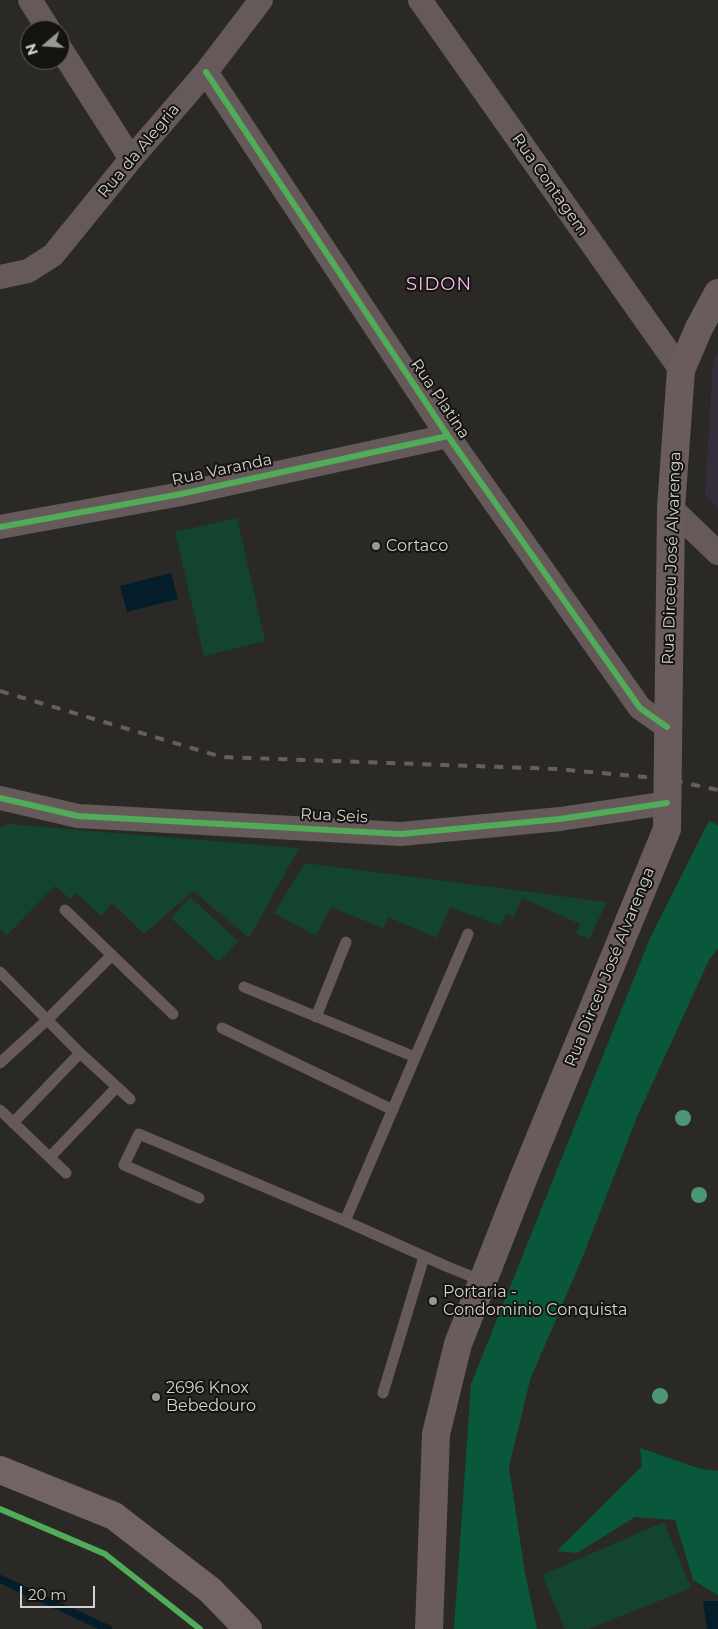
<!DOCTYPE html>
<html>
<head>
<meta charset="utf-8">
<style>
  body { margin:0 }
  #map { position:relative; width:718px; height:1629px; overflow:hidden; background:#2b2926; font-family:Montserrat,sans-serif }
  canvas { display:block }
  .north { position:absolute; left:20px; top:20px; width:50px; height:50px; box-sizing:border-box; background:#141310; border:1px solid #615f5c; border-radius:50%; rotate:252deg; font-size:14px; font-weight:700; line-height:20px; text-align:center; color:#d4d2cf }
  .north::after { content:''; display:block; margin:auto; width:18px; height:22px; background:#999794; clip-path:polygon(50% 0,100% 100%,50% 72%,0 100%) }
  .scale { position:absolute; left:20px; top:1586px; width:75px; height:22px; box-sizing:border-box; border:2px solid #d4d2cf; border-top:0; padding-left:6px; font-size:15px; line-height:18px; white-space:nowrap; color:#d4d2cf; -webkit-text-stroke:4px #141310; paint-order:stroke }
</style>
</head>
<body>
<div id="map">
<canvas width="718" height="1629"></canvas>
<div class="north">N</div>
<div class="scale">20 m</div>
</div>
<script>
const g = document.querySelector('canvas').getContext('2d');
g.lineJoin = 'round';
function paint(path, color) { g.fillStyle = color; g.fill(path, 'evenodd'); }
const toPath = rows => new Path2D(rows.map(r => 'M' + r).join(''));
function trace(path, color, width, dash) { g.strokeStyle = color; g.lineWidth = width; g.lineCap = dash ? 'butt' : 'round'; g.setLineDash(dash || []); g.stroke(path); }
function drawText(font, color, halo, rows, align = 'center') {
  g.font = font + ' Montserrat,sans-serif'; g.lineWidth = 4; g.setLineDash([]); g.textBaseline = 'middle'; g.strokeStyle = halo; g.fillStyle = color; for (const [text, x, y, turn = 0] of rows) {
    g.save(); g.translate(x, y); g.rotate((+turn || 0) * Math.PI / 180); g.textAlign = isNaN(turn) ? turn : align; if (halo) g.strokeText(text, 0, 0); g.fillText(text, 0, 0); g.restore();
  }
}
paint(toPath([
  [718,349,718,509,705,496,713,362]
]), '#342d3b');
paint(toPath([
  [237,518,265,641,204,656,175,532],
  [10,824,66,829,299,848,249,938,193,891,144,934,112,903,101,916,77,893,70,899,55,886,7,935,0,929,0,827],
  [305,863,607,902,589,939,576,934,580,924,522,898,514,917,506,914,501,926,450,907,437,938,388,917,383,928,331,907,316,936,274,913],
  [190,897,238,941,219,962,171,918],
  [664,1522,691,1588,588,1629,565,1629,542,1575]
]), '#124430');
paint(toPath([
  [709,821,718,825,718,948,709,960,637,1117,583,1256,530,1380,509,1467,525,1573,537,1629,454,1629,471,1384,651,936],
  [640,1448,701,1469,718,1471,718,1595,693,1580,675,1520,635,1517,577,1553,557,1551,642,1466]
]), '#09583c');
paint(toPath([
  [171,573,178,599,127,612,120,586],
  [703,1601,718,1601,718,1629,707,1629]
]), '#041d2b');
trace(toPath([
  [0,1579,108,1629]
]), '#041d2b', 8);
trace(toPath([
  [65,910,173,1014],
  [0,972,80,1053,130,1099],
  [244,987,415,1057],
  [316,1017,346,942],
  [222,1028,393,1110],
  [0,1063,47,1020,112,955],
  [0,1110,66,1173],
  [13,1123,80,1053],
  [50,1157,116,1088],
  [199,1198,124,1165,139,1134,345,1221,448,1267,483,1281],
  [345,1221,468,934],
  [383,1393,424,1257]
]), '#65595a', 11);
trace(toPath([
  [30,0,49,30],
  [420,0,681,370],
  [60,48,131,159],
  [206,72,448,436,640,708,667,727],
  [0,277,28,271,53,255,131,159,206,72,261,0],
  [671,508,718,553],
  [0,527,181,494,448,436],
  [0,798,78,816,401,834,560,819,667,803]
]), '#65595a', 24);
trace(toPath([
  [429,1629,436,1434,458,1344,523,1179,667,829,671,508,681,370,699,328,718,293]
]), '#6a5c5d', 28);
trace(toPath([
  [0,1470,114,1516,210,1590,248,1629]
]), '#726365', 28);
trace(toPath([
  [0,691,222,757,557,769,667,779,718,790]
]), '#665f5f', 4, [9, 9]);
trace(toPath([
  [206,72,448,436,640,708,667,727],
  [0,527,181,494,448,436],
  [0,798,78,816,401,834,560,819,667,803],
  [0,1509,105,1554,200,1629]
]), '#51ab58', 6);
g.fillStyle = '#4d9674';
for (const [x, y] of [
  [683,1118],
  [699,1195],
  [660,1396]
]) { g.beginPath(); g.arc(x, y, 8, 0, 2 * Math.PI); g.fill(); }
for (const [x, y, r, color] of [
  [376,546,5,"#999794"],
  [433,1301,5,"#999794"],
  [156,1397,5,"#999794"]
]) { const dot = new Path2D(); dot.arc(x, y, r, 0, 2 * Math.PI); g.fillStyle = color; g.fill(dot); trace(dot, '#141310', 2); }
drawText('16px', '#d4d2cf', '#141310', [
  ["Rua da Alegria",139,151,-50],
  ["Rua Contagem",550,185,55],
  ["Rua Platina",440,399,56],
  ["Rua Varanda",222,470,-12],
  ["Rua Dirceu José Alvarenga",672,558,-88],
  ["Rua Seis",334,816,3],
  ["Rua Dirceu José Alvarenga",610,967,-68]
]);
drawText('16px', '#d4d2cf', '#141310', [
  ["Cortaco",386,546],
  ["Portaria -",443,1292],
  ["Condominio Conquista",443,1310],
  ["2696 Knox",166,1388],
  ["Bebedouro",166,1406]
], 'left');
g.letterSpacing = '1px';
drawText('18px', '#fabdf3', '#141310', [
  ["SIDON",439,285]
]);
g.letterSpacing = '0px';
</script>
</body>
</html>
